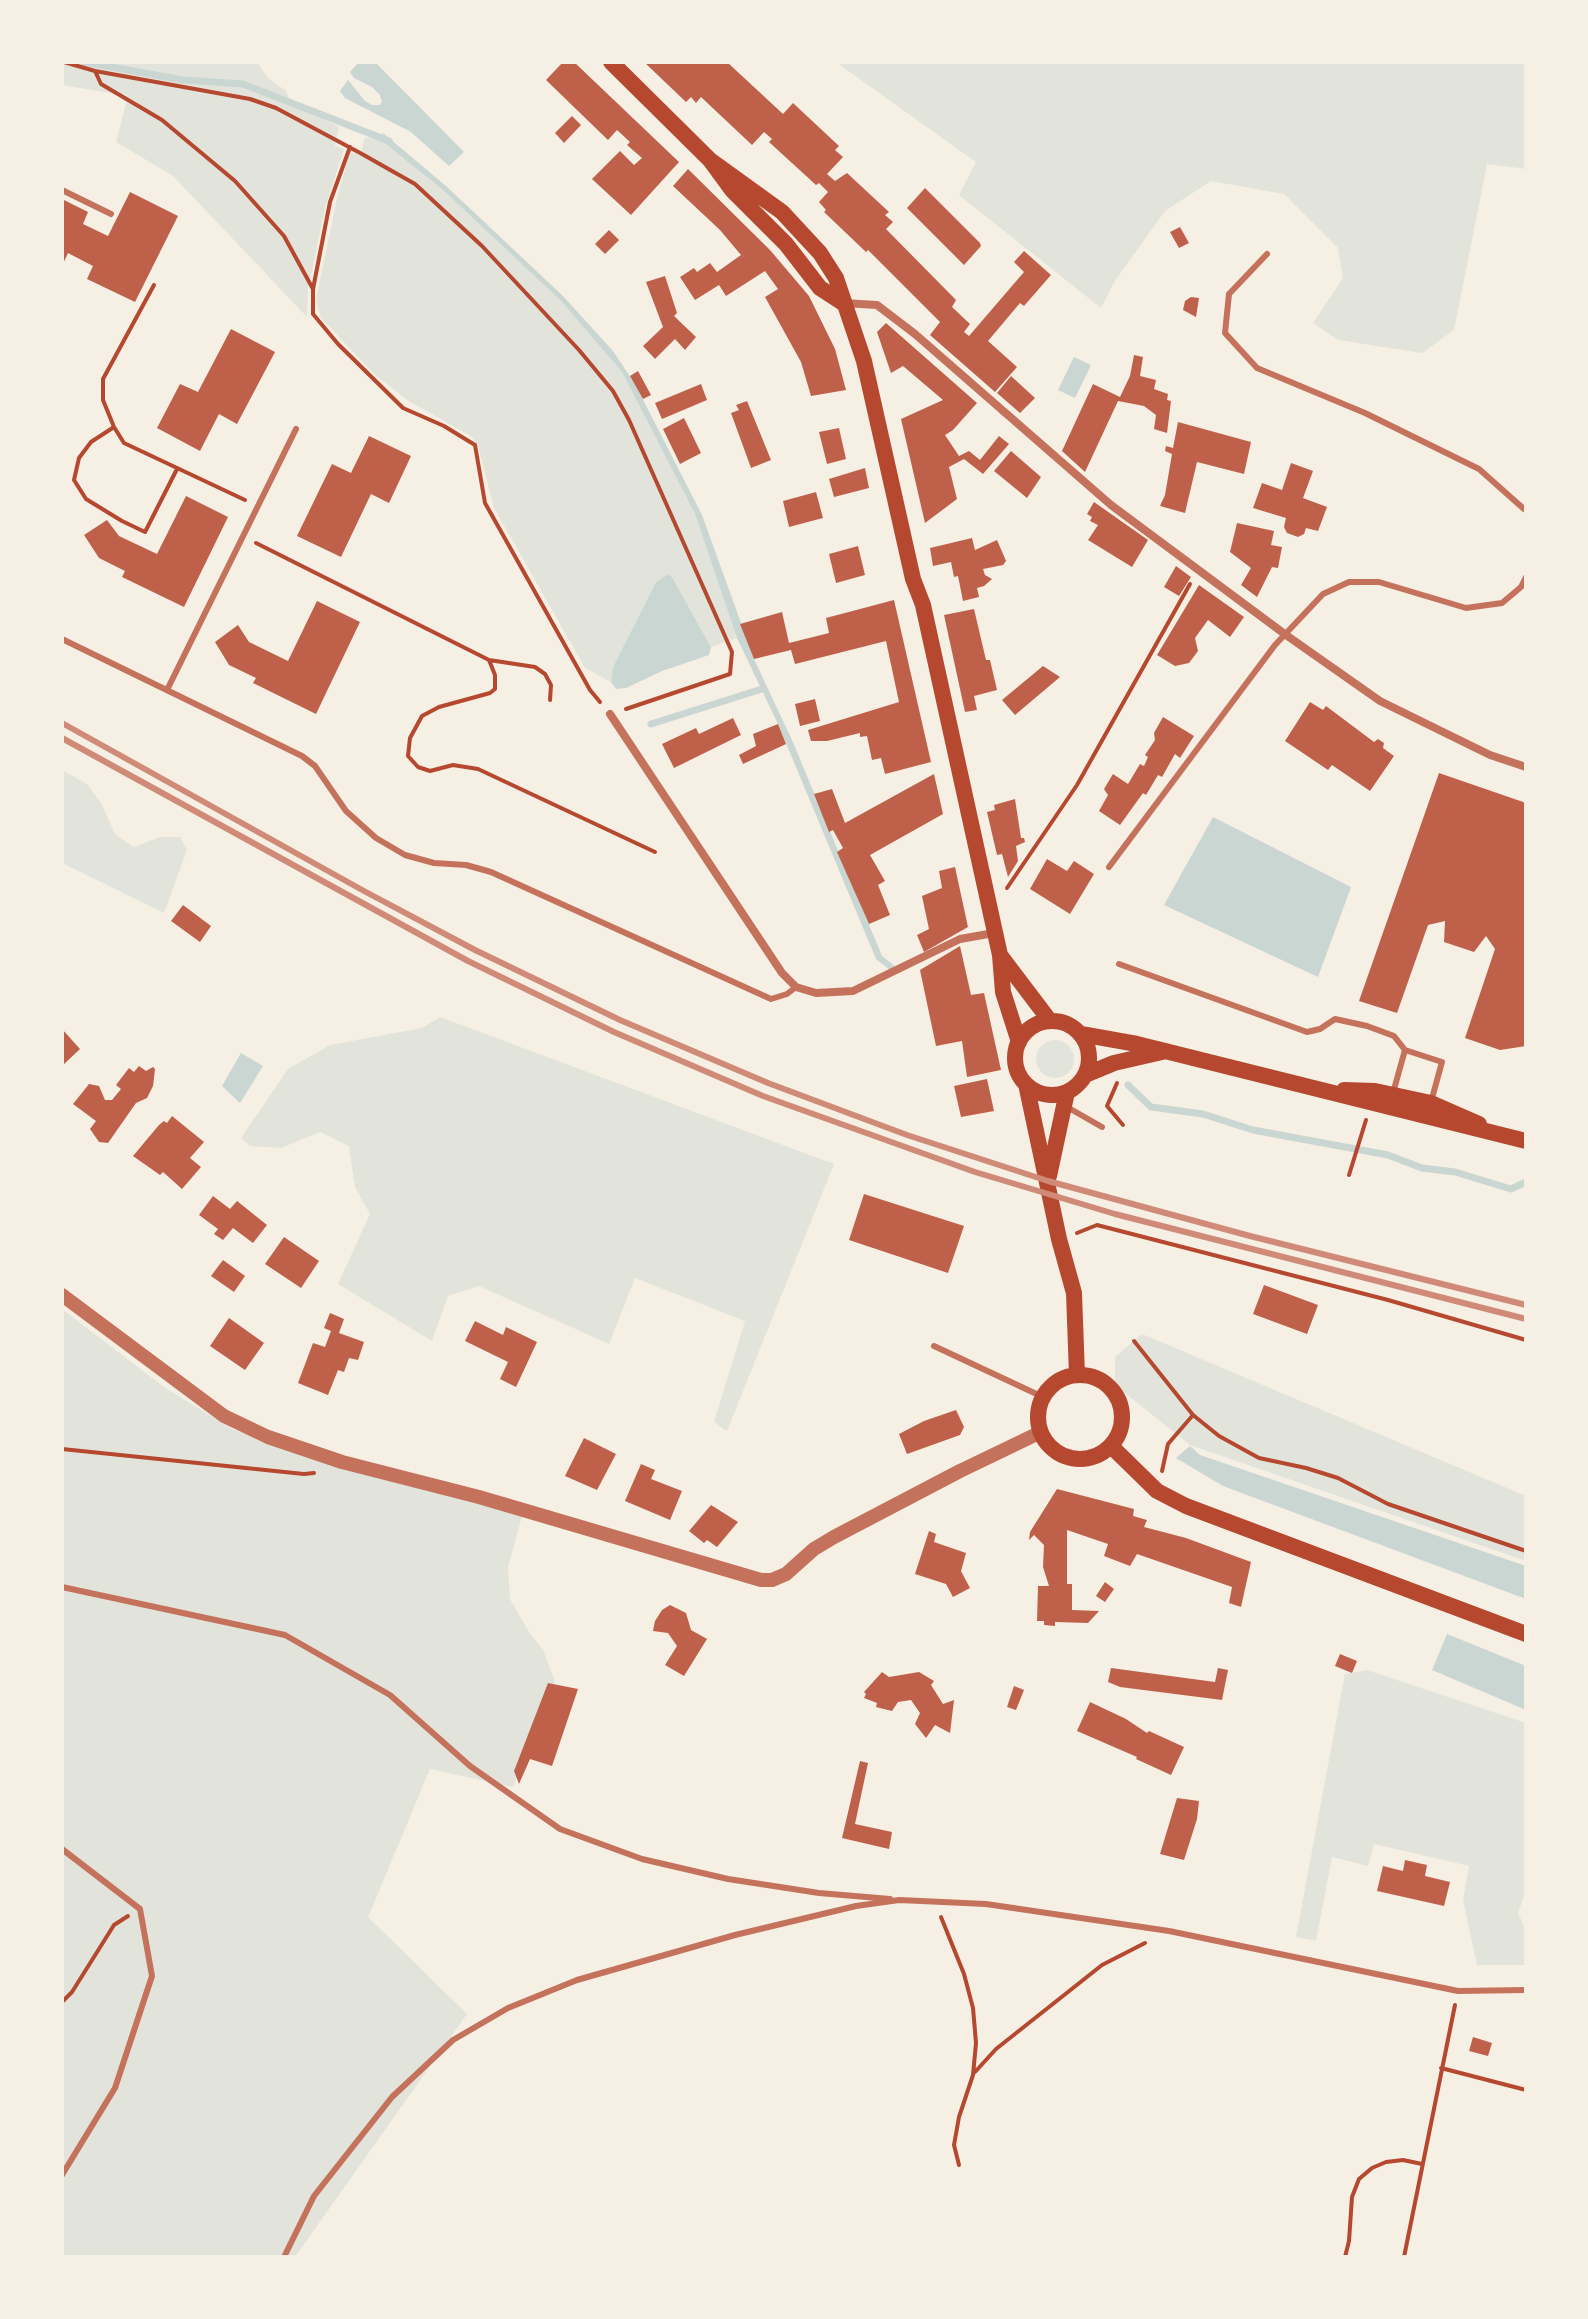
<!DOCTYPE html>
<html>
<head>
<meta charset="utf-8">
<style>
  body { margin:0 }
  #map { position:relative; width:1588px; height:2319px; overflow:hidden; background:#f6efe4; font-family:Jost,sans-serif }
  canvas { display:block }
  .frame { position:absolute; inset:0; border:64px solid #f6efe4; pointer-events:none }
</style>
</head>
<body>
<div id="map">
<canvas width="1588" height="2319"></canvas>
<div class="frame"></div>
</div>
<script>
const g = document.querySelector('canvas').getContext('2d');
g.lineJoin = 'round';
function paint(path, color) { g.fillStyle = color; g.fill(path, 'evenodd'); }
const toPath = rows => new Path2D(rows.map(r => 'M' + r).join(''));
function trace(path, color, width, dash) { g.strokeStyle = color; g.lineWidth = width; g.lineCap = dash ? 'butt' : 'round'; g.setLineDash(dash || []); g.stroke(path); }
paint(toPath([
  [62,62,257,62,267,77,286,91,291,102,339,127,335,146,344,149,325,208,308,290,307,317,173,176,116,142,128,96,62,85],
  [836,62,1526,62,1526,169,1487,164,1454,330,1422,353,1338,340,1313,323,1343,278,1338,248,1284,194,1211,181,1165,211,1114,282,1101,308,959,195,976,162],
  [365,137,382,141,443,190,561,301,622,372,695,514,737,638,711,647,672,577,668,574,656,582,613,667,611,682,585,668,494,508,478,446,471,436,410,402,375,375,321,318,316,300,336,203,350,151,360,156],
  [62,770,87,784,101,803,115,834,134,847,160,837,180,837,187,850,164,913,62,863],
  [440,1017,834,1164,727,1431,714,1422,745,1321,635,1278,609,1344,479,1286,448,1296,432,1341,338,1284,370,1214,355,1187,349,1146,320,1132,281,1148,250,1146,241,1138,288,1069,330,1045,422,1028],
  '1036 1059a19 19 0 1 1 38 0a19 19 0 1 1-38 0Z',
  [62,1309,164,1387,234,1430,522,1516,508,1567,510,1599,529,1632,543,1650,555,1681,513,1787,430,1769,368,1917,467,2014,295,2257,62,2257],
  [1142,1334,1526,1496,1526,1561,1190,1445,1115,1385,1115,1357],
  [1367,1670,1526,1723,1526,1890,1518,1913,1526,1930,1526,1965,1477,1965,1463,1900,1469,1866,1374,1844,1368,1866,1332,1857,1316,1941,1296,1937,1345,1674]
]), '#e2e4dc');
paint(toPath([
  [359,62,375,62,464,152,449,166,411,132,345,98,340,91,348,80,365,101,372,105,379,105,382,102,380,95,372,87,354,78,350,72],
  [383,133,446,186,563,296,613,351,635,384,702,515,754,659,792,740,882,956,896,967,890,970,876,959,778,724,737,638,695,514,622,372,561,301,443,190,382,141],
  [1074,357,1091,365,1075,398,1058,390],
  [668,574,672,577,711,647,709,655,662,671,626,688,616,689,611,682,613,667,656,582],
  [1213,817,1351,887,1318,977,1164,905],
  [241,1053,263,1066,240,1103,222,1086],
  [1190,1446,1200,1455,1526,1566,1526,1599,1223,1486,1176,1458],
  [1447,1634,1526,1666,1526,1710,1432,1670]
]), '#c9d6d2');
trace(toPath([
  [84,62,183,80,243,84,389,141],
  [651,724,762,689],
  [1128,1085,1151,1107,1203,1114,1253,1130,1388,1155,1422,1168,1455,1172,1511,1189,1526,1182]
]), '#c9d6d2', 7);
paint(toPath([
  [563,62,574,62,679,162,631,215,592,179,620,151,634,165,642,158,627,145,630,142,617,130,608,140,546,80],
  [644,62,727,62,783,114,793,103,839,146,835,150,843,157,827,174,835,181,847,173,889,212,885,215,893,222,886,229,956,300,952,307,970,324,964,332,969,336,1024,272,1014,262,1024,251,1051,275,1024,306,1020,303,988,341,1017,367,995,392,930,335,940,322,868,250,866,252,824,212,826,210,819,202,828,192,819,183,816,185,769,142,772,139,764,132,752,145,701,97,696,103,691,97,686,102],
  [572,116,581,125,564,143,555,133],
  [688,169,770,250,809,296,835,349,846,390,811,396,801,362,765,297,778,289,765,271,726,296,719,285,695,300,680,277,694,268,697,272,710,263,717,272,741,255,720,230,673,186],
  [925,188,980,243,981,246,964,265,907,208],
  [130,192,178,216,135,302,87,279,93,266,68,253,62,266,62,199,88,212,83,224,108,236],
  [1180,227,1189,243,1179,248,1170,232],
  [609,230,619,240,605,254,595,244],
  [665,276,677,313,674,316,696,337,685,350,675,339,655,359,643,346,663,327,646,282],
  [1191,297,1199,298,1196,317,1183,310,1185,301],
  [886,323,977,403,953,430,945,435,959,456,969,451,980,460,999,436,1009,444,983,474,964,459,949,467,957,499,925,523,901,419,943,400,903,366,891,373,877,332],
  [231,329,275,352,237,424,219,414,200,451,157,428,180,384,198,392],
  [1134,355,1143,357,1140,376,1156,380,1154,389,1168,394,1167,400,1171,401,1167,433,1154,429,1156,415,1144,406,1118,401,1085,472,1062,451,1093,384,1120,397,1130,376],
  [638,371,651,395,643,399,630,376],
  [1011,376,1035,398,1020,413,997,393],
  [701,384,707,400,662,419,655,403],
  [747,401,771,460,751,468,731,413,739,410,736,405],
  [684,418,701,453,680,464,663,429],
  [1178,422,1251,442,1244,474,1197,462,1185,513,1160,506,1165,495,1172,454,1165,451,1166,446,1173,448],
  [839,428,846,459,827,464,819,432],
  [369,436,411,456,389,503,371,494,341,557,297,536,332,464,351,473],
  [1011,451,1041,477,1027,498,994,471],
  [1291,463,1313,471,1303,498,1327,507,1318,531,1306,528,1304,534,1298,537,1287,533,1284,527,1286,518,1253,508,1262,483,1282,490],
  [865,468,869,488,834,497,829,479],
  [816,492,823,518,789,527,783,501],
  [186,496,228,517,184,607,122,577,125,571,99,558,84,535,107,520,119,536,157,554],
  [1094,502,1148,540,1132,567,1088,540,1098,525,1090,521,1092,517,1087,514],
  [1237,523,1274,531,1271,545,1282,547,1278,568,1272,567,1257,597,1241,585,1251,568,1230,552],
  [972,538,975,550,997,540,1006,561,1003,565,983,569,985,575,992,579,984,586,977,588,979,597,963,601,958,576,954,577,951,562,933,566,930,548],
  [858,546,865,575,836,583,829,554],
  [1176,566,1191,577,1179,596,1164,587],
  [1199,585,1244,617,1230,637,1208,620,1195,638,1198,651,1189,663,1175,666,1157,655],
  [894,600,931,762,885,774,881,758,872,760,867,736,860,737,860,733,827,741,811,741,808,730,899,702,886,641,795,664,791,650,754,659,740,624,782,612,789,643,829,633,826,618],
  [317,601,360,622,316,714,253,683,256,678,229,665,215,642,238,625,249,642,288,661],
  [974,609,986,660,990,660,997,690,974,696,977,710,965,712,944,615],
  [1043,666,1060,677,1015,715,1002,700],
  [815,699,820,721,800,726,795,704],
  [1310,702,1323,710,1326,706,1374,742,1378,739,1384,743,1383,748,1394,756,1370,791,1332,765,1328,770,1285,741],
  [1163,717,1194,736,1180,758,1175,754,1162,777,1158,775,1146,795,1143,793,1120,825,1099,811,1108,795,1104,789,1113,774,1128,784,1140,764,1144,766,1148,757,1145,755,1155,740,1154,733],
  [733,718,741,735,674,768,662,744,696,728,699,734],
  [778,724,786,744,743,764,739,755,756,746,753,734],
  [1439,773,1526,803,1526,1046,1500,1050,1465,1038,1495,949,1486,936,1474,952,1444,942,1445,921,1428,925,1397,1013,1359,1001],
  [934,774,943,814,870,855,885,881,878,885,890,915,869,924,837,852,843,848,833,830,829,832,814,794,832,789,845,823],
  [1015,799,1021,838,1024,838,1025,842,1016,846,1018,861,1008,877,1002,854,997,855,987,812,995,810,994,805],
  [1047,859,1067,871,1074,861,1094,874,1070,914,1030,889],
  [955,867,968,927,924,952,917,935,929,929,922,896,942,888,939,871],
  [183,905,211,926,200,942,171,921],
  [960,946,971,995,984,993,1001,1070,967,1077,962,1041,936,1046,920,970],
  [62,1029,80,1049,62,1066],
  [139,1066,146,1071,153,1067,155,1069,153,1086,147,1098,136,1103,108,1143,99,1142,90,1129,96,1121,73,1104,89,1084,99,1086,105,1100,112,1100,121,1089,116,1085,129,1068,134,1072],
  [987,1079,994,1111,961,1117,954,1086],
  [172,1116,204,1142,190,1158,201,1167,182,1189,163,1172,160,1175,133,1156,159,1125,164,1121,167,1123],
  [864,1194,964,1226,948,1273,849,1240],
  [213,1196,230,1209,237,1201,267,1225,253,1243,233,1228,223,1240,214,1234,218,1229,199,1215],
  [284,1237,319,1261,301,1288,265,1264],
  [223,1260,245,1276,234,1292,211,1276],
  [1264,1285,1318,1305,1307,1334,1253,1314],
  [330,1313,344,1319,339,1333,364,1342,358,1360,349,1358,344,1372,338,1370,328,1395,298,1383,313,1343,325,1347,331,1331,324,1328],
  [229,1318,264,1343,245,1370,210,1346],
  [475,1321,503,1335,506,1327,537,1342,516,1387,500,1379,508,1362,465,1341],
  [956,1410,964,1427,960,1435,907,1454,899,1434,924,1421],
  [584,1438,616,1454,597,1490,565,1476],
  [641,1464,655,1470,651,1479,682,1491,670,1520,625,1501],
  [1057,1489,1134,1509,1133,1516,1147,1520,1144,1527,1186,1538,1251,1562,1241,1607,1229,1603,1232,1587,1137,1554,1130,1566,1104,1556,1108,1544,1067,1530,1067,1584,1072,1584,1072,1610,1099,1611,1088,1623,1055,1622,1055,1626,1044,1625,1044,1621,1037,1621,1038,1586,1049,1586,1043,1567,1044,1545,1034,1535,1029,1540,1030,1532],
  [711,1505,738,1522,717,1547,707,1540,704,1543,689,1531],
  [929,1531,936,1534,934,1542,966,1553,961,1571,970,1588,953,1597,946,1584,915,1574],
  [1105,1582,1114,1589,1105,1602,1096,1596],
  [670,1605,686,1613,691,1630,707,1639,684,1676,665,1665,677,1646,668,1633,653,1631,655,1621,662,1610],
  [1340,1654,1357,1661,1352,1673,1335,1666],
  [1111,1668,1215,1682,1218,1668,1228,1670,1222,1700,1120,1687,1108,1682],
  [882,1672,889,1677,919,1672,934,1681,931,1685,943,1704,954,1700,950,1733,935,1725,926,1738,915,1724,920,1713,911,1700,898,1702,892,1711,876,1707,877,1703,864,1698,866,1694,864,1692],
  [548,1683,578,1689,552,1766,530,1759,519,1784,514,1771],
  [1014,1686,1024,1690,1016,1710,1007,1707],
  [1090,1702,1126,1719,1147,1733,1149,1731,1184,1747,1171,1775,1136,1759,1137,1757,1077,1731],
  [860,1761,868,1763,855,1824,892,1832,889,1849,842,1838],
  [1177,1798,1199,1801,1197,1819,1184,1860,1160,1854],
  [1405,1860,1427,1865,1425,1876,1450,1882,1444,1906,1377,1891,1383,1866,1403,1871],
  [1473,2037,1492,2043,1488,2056,1469,2051]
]), '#bf614a');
trace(toPath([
  [64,62,95,71,250,99,276,108,362,154,415,184,482,246,579,350,613,391,629,420,732,652,730,674,626,709],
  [95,71,101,84,162,120,235,181,284,236,313,289],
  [350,147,330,202,313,289,313,314,338,344,403,408,444,426,475,445,485,503,590,690,600,702],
  [154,285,103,379,103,400,114,427,124,443,245,500],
  [114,427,91,442,79,458,74,480,86,499,122,521,145,532,177,469],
  [256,543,489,660,495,675,495,689,490,693,439,707,422,716,410,738,408,756,418,767,430,771,453,765,478,769,655,852],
  [489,660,535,667,545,674,551,685,550,700],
  [1007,888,1077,785,1190,584],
  [1117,1083,1107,1106,1123,1125],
  [1349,1175,1366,1120],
  [1077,1233,1097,1225,1388,1300,1526,1340],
  [1134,1341,1193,1415,1219,1436,1259,1458,1306,1468,1338,1478,1388,1504,1526,1551],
  [62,1449,304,1474,314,1473],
  [1162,1471,1168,1444,1193,1415],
  [941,1917,964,1974,973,2008,976,2043,973,2075,959,2117,954,2145,959,2165],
  [62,2002,72,1992,114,1925,128,1916],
  [1441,2068,1526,2090],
  [975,2072,996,2049,1102,1965,1145,1943],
  [1345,2257,1349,2241,1352,2197,1359,2179,1372,2168,1386,2162,1403,2160,1422,2164],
  [1404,2257,1455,2005]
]), '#b5482f', 4);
trace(toPath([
  [62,190,111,214],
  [1267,254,1229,294,1225,333,1257,368,1365,413,1479,469,1524,509],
  [62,639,302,756,315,766,346,811,376,838,405,855,434,863,466,865,491,872,771,999,787,994,796,987],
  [167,690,296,429],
  [1109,867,1275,645,1323,594,1349,582,1379,582,1466,608,1502,603,1521,587,1526,577],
  [1119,964,1307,1032,1320,1029,1335,1019,1367,1026,1394,1036,1405,1050,1442,1062,1431,1102],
  [1393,1093,1405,1050],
  [1067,1107,1102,1127],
  [934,1346,1043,1397],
  [62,1587,285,1635,390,1695,470,1766,560,1829,642,1859,728,1879,819,1893,890,1899],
  [62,1849,140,1909,152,1976,115,2088,62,2175],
  [284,2257,314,2196,392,2097,453,2040,508,2008,577,1980,735,1935,856,1906,899,1900,986,1904,1169,1931,1458,1991,1526,1990]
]), '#c5725c', 6);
trace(toPath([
  [843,303,877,305,915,334,1111,505,1286,635,1380,701,1490,755,1526,767],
  [610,714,782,973,796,987,816,993,853,991,960,939,994,933]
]), '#c5725c', 8);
trace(toPath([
  [62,1295,224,1416,268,1437,342,1462,479,1497,761,1580,772,1580,786,1574,814,1549,834,1537,960,1471,1041,1432]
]), '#c5725c', 14);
trace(toPath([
  [611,62,710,160,732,190,786,244,820,288,843,303],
  [710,160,782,212,820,253,836,278,864,361,913,579,923,605,1000,955,1003,992,1019,1042],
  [1000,955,1050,1021],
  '1015 1058a37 37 0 1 1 74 0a37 37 0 1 1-74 0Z',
  [1081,1034,1137,1044,1526,1141],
  [1085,1075,1114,1063,1162,1052],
  [1026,1084,1059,1239,1074,1293,1077,1375],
  [1344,1090,1375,1091,1431,1103,1479,1124],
  [1049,1176,1067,1092],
  '1038 1417a42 42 0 1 1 84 0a42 42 0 1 1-84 0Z',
  [1111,1446,1157,1491,1186,1506,1526,1634]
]), '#b5482f', 16);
trace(toPath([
  [62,723,364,891,475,950,620,1020,768,1083,907,1135,1048,1181,1250,1236,1526,1305],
  [62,738,468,961,614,1032,763,1096,975,1172,1115,1214,1526,1319]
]), '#cf8b77', 6);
</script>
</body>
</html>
